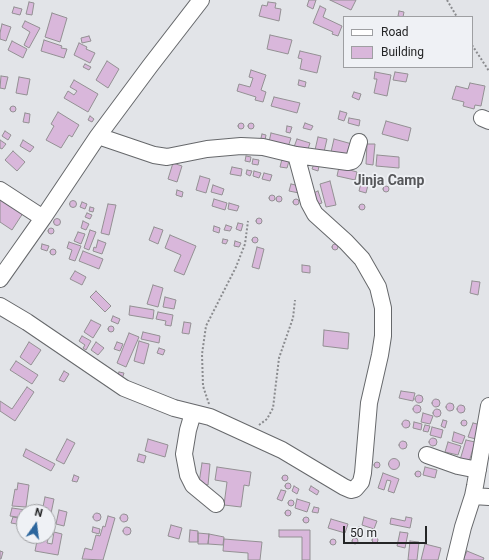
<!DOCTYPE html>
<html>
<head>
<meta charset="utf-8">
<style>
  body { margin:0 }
  #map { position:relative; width:489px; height:560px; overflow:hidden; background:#e2e4e8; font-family:Roboto,sans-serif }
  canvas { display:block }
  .legend { position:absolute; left:343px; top:16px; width:130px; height:52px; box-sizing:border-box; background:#eff1f5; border:1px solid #9e9fa2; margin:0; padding:5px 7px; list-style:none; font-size:12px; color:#242526 }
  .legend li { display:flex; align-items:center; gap:8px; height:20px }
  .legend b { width:20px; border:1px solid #9e9fa2 }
  .north { position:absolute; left:16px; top:504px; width:40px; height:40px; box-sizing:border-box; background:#eff1f5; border:1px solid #9e9fa2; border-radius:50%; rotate:14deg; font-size:11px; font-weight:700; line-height:16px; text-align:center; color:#242526 }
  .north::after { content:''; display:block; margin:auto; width:14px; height:18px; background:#2b659d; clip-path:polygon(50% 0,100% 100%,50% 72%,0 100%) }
  .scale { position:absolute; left:343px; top:526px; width:84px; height:18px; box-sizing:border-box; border:2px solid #242526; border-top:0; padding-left:5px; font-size:12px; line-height:14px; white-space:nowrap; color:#242526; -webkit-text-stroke:3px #eff1f5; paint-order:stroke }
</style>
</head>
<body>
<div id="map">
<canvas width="489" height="560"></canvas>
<ul class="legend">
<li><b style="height:5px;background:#fff"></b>Road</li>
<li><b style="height:11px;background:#d9b7db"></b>Building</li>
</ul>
<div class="north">N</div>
<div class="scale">50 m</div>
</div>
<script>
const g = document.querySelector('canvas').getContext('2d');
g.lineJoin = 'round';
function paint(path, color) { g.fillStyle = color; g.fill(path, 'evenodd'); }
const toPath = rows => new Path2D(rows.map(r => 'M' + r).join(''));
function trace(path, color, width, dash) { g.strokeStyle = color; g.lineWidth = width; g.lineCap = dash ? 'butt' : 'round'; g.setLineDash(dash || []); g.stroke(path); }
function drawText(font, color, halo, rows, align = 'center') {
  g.font = font + ' Roboto,sans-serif'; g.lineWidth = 3.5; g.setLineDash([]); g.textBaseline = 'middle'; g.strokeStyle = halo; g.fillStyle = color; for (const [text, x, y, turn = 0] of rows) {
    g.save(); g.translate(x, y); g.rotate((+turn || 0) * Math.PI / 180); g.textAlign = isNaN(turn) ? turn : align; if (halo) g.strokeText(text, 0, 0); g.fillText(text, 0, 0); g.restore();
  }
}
const building = toPath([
  [309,0,316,0,313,9,307,6,309,0],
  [330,0,356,0,351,10,330,0],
  [29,2,34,3,32,15,26,14,29,2],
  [268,2,276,3,275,8,281,9,279,21,259,16,262,5,267,6,268,2],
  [320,6,326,9,323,17,342,26,338,36,332,34,333,32,313,23,320,6],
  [14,7,22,9,20,15,12,13,14,7],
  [399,11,404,12,403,17,398,16,399,11],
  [52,13,67,18,60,42,45,37,52,13],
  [25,21,40,28,29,48,24,45,30,32,22,27,25,21],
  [2,24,11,27,6,41,0,39,0,33,2,24],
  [270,35,292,40,288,54,267,49,270,35],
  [89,36,91,41,82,43,81,38,89,36],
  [44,40,62,46,61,48,67,49,64,58,41,51,44,40],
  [12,41,27,49,23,58,8,50,12,41],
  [79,43,87,47,86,49,95,53,90,63,74,55,79,43],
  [300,51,321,56,317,73,300,69,302,59,298,58,300,51],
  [107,61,119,69,108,88,96,80,107,61],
  [85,64,91,67,89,70,83,67,85,64],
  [251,70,266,75,261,90,266,92,263,102,255,100,256,97,237,91,239,84,250,87,253,78,249,77,251,70],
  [375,72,391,75,387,96,374,93,377,79,374,79,375,72],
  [395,72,408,74,406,82,393,80,395,72],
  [1,76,8,77,5,89,0,88,1,76],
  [19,77,30,79,27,95,16,93,19,77],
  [74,80,98,94,88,112,64,98,68,91,74,95,77,91,70,87,74,80],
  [299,80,306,82,305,87,298,85,299,80],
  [470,83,485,86,481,106,475,105,474,109,463,106,464,102,452,99,456,86,468,89,470,83],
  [354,92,361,94,359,100,352,97,354,92],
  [274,97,300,103,297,113,271,106,274,97],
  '10 109a3 3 0 1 1 6 0a3 3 0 1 1-6 0Z',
  [340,111,347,113,344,121,338,119,340,111],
  [58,112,79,125,72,137,69,135,61,148,46,140,54,126,51,124,58,112],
  [25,113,30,114,29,123,23,122,25,113],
  [90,116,94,119,92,122,88,120,90,116],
  [349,118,360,120,359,126,348,123,349,118],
  [386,121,411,128,408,141,382,134,386,121],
  [305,123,313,126,311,130,303,128,305,123],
  '238 126a3 3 0 1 1 6 0a3 3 0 1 1-6 0Z',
  '248 126a3 3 0 1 1 6 0a3 3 0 1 1-6 0Z',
  [287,126,292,127,290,133,286,132,287,126],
  [5,131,11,135,8,140,2,136,5,131],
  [271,133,291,138,288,147,269,142,271,133],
  [262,134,266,135,265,140,261,138,262,134],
  [318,137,327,139,324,152,315,150,318,137],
  [297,139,310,143,307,152,294,147,297,139],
  [334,139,352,144,349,157,331,152,334,139],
  [0,140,6,144,2,149,0,148,0,140],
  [23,140,34,147,30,152,20,146,23,140],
  [367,144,375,144,373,165,366,164,367,144],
  [13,151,25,162,17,171,5,160,13,151],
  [377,155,399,157,399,168,376,166,377,155],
  [246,156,251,157,250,162,245,161,246,156],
  [253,159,259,160,258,165,252,164,253,159],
  [282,159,289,161,287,168,280,167,282,159],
  [173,163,182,166,177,182,168,179,173,163],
  [314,164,319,166,318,171,312,169,314,164],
  [232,167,242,169,241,176,230,174,232,167],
  [339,167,357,172,355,180,337,176,339,167],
  [247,170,252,171,250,176,246,174,247,170],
  [254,171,261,173,259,178,253,176,254,171],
  [264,173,272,175,270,181,262,179,264,173],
  [200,176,210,179,206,193,196,190,200,176],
  [362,179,369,181,366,193,359,191,362,179],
  [330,181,336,205,326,207,320,184,330,181],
  [291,184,300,186,299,193,289,191,291,184],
  [213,185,224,189,222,195,211,192,213,185],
  '383 189a3 3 0 1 1 6 0a3 3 0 1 1-6 0Z',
  [177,190,183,192,182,197,176,195,177,190],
  [318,191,322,203,315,205,311,194,318,191],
  [0,194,25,210,12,230,0,222,0,194],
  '269 198a3 3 0 1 1 6 0a3 3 0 1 1-6 0Z',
  '276 199a3 3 0 1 1 6 0a3 3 0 1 1-6 0Z',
  [214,199,227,203,225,210,212,206,214,199],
  '293 202a3 3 0 1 1 6 0a3 3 0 1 1-6 0Z',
  '69.5 204a3.5 3.5 0 1 1 7 0a3.5 3.5 0 1 1-7 0Z',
  [82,202,87,204,85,209,80,207,82,202],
  [229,203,239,206,237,211,228,209,229,203],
  [108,204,116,205,109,235,101,233,108,204],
  '359 207a3 3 0 1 1 6 0a3 3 0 1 1-6 0Z',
  [90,207,94,208,93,212,89,211,90,207],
  [87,213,92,215,90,219,85,217,87,213],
  '256 221a3 3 0 1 1 6 0a3 3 0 1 1-6 0Z',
  '53.5 222a3.5 3.5 0 1 1 7 0a3.5 3.5 0 1 1-7 0Z',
  [83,221,89,224,86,230,81,228,83,221],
  [238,223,243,224,241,231,236,229,238,223],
  [226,225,232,227,230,231,224,230,226,225],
  [214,226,220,228,219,233,213,231,214,226],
  [154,227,163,230,158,244,149,240,154,227],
  '48 231a3 3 0 1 1 6 0a3 3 0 1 1-6 0Z',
  [90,230,96,232,89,250,84,248,90,230],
  [78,232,85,234,81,244,74,241,78,232],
  [170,235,196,246,184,275,174,271,181,255,165,248,170,235],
  '252 240a3 3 0 1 1 6 0a3 3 0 1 1-6 0Z',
  [223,239,228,240,226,244,222,243,223,239],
  [98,240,106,243,102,254,93,251,94,247,96,248,98,240],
  [235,241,241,243,239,247,234,246,235,241],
  [69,242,81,246,75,261,69,259,72,250,67,248,69,242],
  [42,244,49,246,47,251,41,249,42,244],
  '332 247a3 3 0 1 1 6 0a3 3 0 1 1-6 0Z',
  [257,247,264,249,259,269,252,267,257,247],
  '50 252a3 3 0 1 1 6 0a3 3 0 1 1-6 0Z',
  [83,251,103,259,99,269,79,261,83,251],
  [302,265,310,266,310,273,302,272,302,265],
  [75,271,86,277,82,285,70,279,75,271],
  [472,281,480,282,478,295,470,293,472,281],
  [153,285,163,288,158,307,147,304,153,285],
  [96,291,111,306,105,312,90,297,96,291],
  [165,297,176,300,174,309,163,307,165,297],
  [130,306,154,310,153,319,129,315,130,306],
  [158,312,173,315,171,326,165,325,166,321,156,319,158,312],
  [113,316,120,319,118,324,111,321,113,316],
  [91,320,101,325,93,338,84,332,91,320],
  [184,322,191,323,189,334,182,333,184,322],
  '108 329a3 3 0 1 1 6 0a3 3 0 1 1-6 0Z',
  [324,330,349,333,348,349,323,346,324,330],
  [143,332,160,336,159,343,141,339,143,332],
  [129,333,139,337,126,367,117,363,129,333],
  [82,336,91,341,86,350,83,348,85,345,79,341,82,336],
  [139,341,149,344,144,364,134,361,139,341],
  [29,342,41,350,31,365,20,357,29,342],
  [96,342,104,348,98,355,91,350,96,342],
  [117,342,123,344,120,351,114,349,117,342],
  [159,348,165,350,163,355,157,353,159,348],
  [16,361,38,375,32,384,10,370,16,361],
  [64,371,69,374,64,382,59,380,64,371],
  [119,372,124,373,122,379,117,378,119,372],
  [27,387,34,392,15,421,0,411,0,401,12,409,27,387],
  [401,391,415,393,413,401,399,398,401,391],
  '415 399a4 4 0 1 1 8 0a4 4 0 1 1-8 0Z',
  '432 403a4 4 0 1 1 8 0a4 4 0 1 1-8 0Z',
  '446 407a4 4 0 1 1 8 0a4 4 0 1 1-8 0Z',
  '413 409a4 4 0 1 1 8 0a4 4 0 1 1-8 0Z',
  '457 409a4 4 0 1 1 8 0a4 4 0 1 1-8 0Z',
  '433 413a4 4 0 1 1 8 0a4 4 0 1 1-8 0Z',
  [423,413,433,416,430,424,421,422,423,413],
  '402 424a4 4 0 1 1 8 0a4 4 0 1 1-8 0Z',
  [443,420,447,421,445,428,441,426,443,420],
  '461 423a3 3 0 1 1 6 0a3 3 0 1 1-6 0Z',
  [414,422,422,424,421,430,413,428,414,422],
  [473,423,481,425,476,439,468,437,473,423],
  [425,425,430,426,428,432,423,431,425,425],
  [432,427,443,430,441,438,430,435,432,427],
  [454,432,465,436,462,444,452,441,454,432],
  '429 442a4 4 0 1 1 8 0a4 4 0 1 1-8 0Z',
  [67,439,75,443,64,464,56,460,67,439],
  [148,439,168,445,165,457,145,451,148,439],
  [466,440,475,442,469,462,460,460,466,440],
  '399 445a4 4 0 1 1 8 0a4 4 0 1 1-8 0Z',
  [448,442,461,446,458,455,445,452,448,442],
  [26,449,55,464,51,471,23,456,26,449],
  [139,454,146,456,144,463,137,461,139,454],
  '388.5 464a5.5 5.5 0 1 1 11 0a5.5 5.5 0 1 1-11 0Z',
  '374 465a3 3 0 1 1 6 0a3 3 0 1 1-6 0Z',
  [202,463,210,464,208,485,199,483,202,463],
  [217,467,251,472,249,486,244,485,241,507,224,505,227,482,215,480,217,467],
  [425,467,437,470,435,478,423,475,425,467],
  '415 474a3 3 0 1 1 6 0a3 3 0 1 1-6 0Z',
  [383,473,399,479,394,493,388,491,391,481,387,480,384,490,378,488,383,473],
  [74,475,79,477,77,482,72,481,74,475],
  '282 478a3 3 0 1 1 6 0a3 3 0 1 1-6 0Z',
  [18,483,29,485,26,507,12,506,15,489,17,490,18,483],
  '285 486a3 3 0 1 1 6 0a3 3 0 1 1-6 0Z',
  [294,486,299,489,297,494,292,491,294,486],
  [311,486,319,491,317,495,309,490,311,486],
  [281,490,286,491,282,501,277,499,281,490],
  [45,497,54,499,49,523,48,512,42,512,45,497],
  [297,499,310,503,307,512,295,508,297,499],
  '288 503a3 3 0 1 1 6 0a3 3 0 1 1-6 0Z',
  [314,507,319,508,318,513,312,512,314,507],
  [12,508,40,512,24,512,24,518,10,516,12,508],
  [59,510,67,512,64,526,56,524,59,510],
  '285 513a3 3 0 1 1 6 0a3 3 0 1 1-6 0Z',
  '93 517a4 4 0 1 1 8 0a4 4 0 1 1-8 0Z',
  '120 518a4 4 0 1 1 8 0a4 4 0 1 1-8 0Z',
  [108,516,115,518,103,560,82,559,85,548,92,550,96,535,100,536,103,526,105,527,108,516],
  [13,517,18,518,17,524,11,523,13,517],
  [364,517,377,521,374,529,362,525,364,517],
  [406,517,412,518,410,528,390,524,391,518,405,521,406,517],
  '303 520a3 3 0 1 1 6 0a3 3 0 1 1-6 0Z',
  [331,519,348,524,345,533,328,528,331,519],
  [171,525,182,528,179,539,168,536,171,525],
  [48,526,51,527,47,543,52,544,54,532,62,534,58,555,35,551,38,536,48,536,48,526],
  '123 531a4 4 0 1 1 8 0a4 4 0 1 1-8 0Z',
  [93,527,100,529,99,534,92,532,93,527],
  '356 530a3 3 0 1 1 6 0a3 3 0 1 1-6 0Z',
  [190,530,198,531,198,542,189,542,190,530],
  [279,530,310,530,310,560,302,560,302,537,279,537,279,530],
  [400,532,408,533,405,548,397,546,400,532],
  [198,533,209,534,208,544,198,544,198,533],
  [209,534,224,537,223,545,208,544,209,534],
  '372 540a3 3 0 1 1 6 0a3 3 0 1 1-6 0Z',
  '352 541a3 3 0 1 1 6 0a3 3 0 1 1-6 0Z',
  [224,539,262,542,260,560,248,560,248,553,223,551,224,539],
  '330 542a3 3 0 1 1 6 0a3 3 0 1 1-6 0Z',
  [410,541,419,542,417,560,408,560,410,541],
  [425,544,441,548,438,560,421,560,425,544],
  [0,551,3,552,1,559,0,559,0,551],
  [467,551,484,558,483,560,463,560,467,551]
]);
paint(building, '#d9b7db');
trace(building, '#939093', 1);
const minor = toPath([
  [482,118,489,121],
  [98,136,154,155,167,157,207,149,241,146,263,147,296,155,348,162,352,161,354,159,359,142],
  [0,190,43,218],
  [0,279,43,218,98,136,150,66,201,0],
  [0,306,27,322,124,388,174,408,210,417,282,450,344,487,351,490,355,489,361,482,363,473,369,403,380,355,383,336,383,308,378,287,362,259,346,242,315,214,309,203,296,155],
  [193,413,188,430,184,454,188,475,193,485,216,504],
  [427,455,458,466,478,470],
  [473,496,475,486,489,406],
  [455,560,463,527,473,496,489,497]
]);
trace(minor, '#66686b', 18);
trace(toPath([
  [447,0,457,17],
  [472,45,489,71],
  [209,404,203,386,202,354,206,326,236,267,245,244,248,221],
  [259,425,267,419,273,408,279,358,293,318,295,300]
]), '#8a8b8e', 2, [2, 2]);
trace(minor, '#fff', 16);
drawText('bold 14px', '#56575a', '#eff1f5', [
  ["Jinja Camp",389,181]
]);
</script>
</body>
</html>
